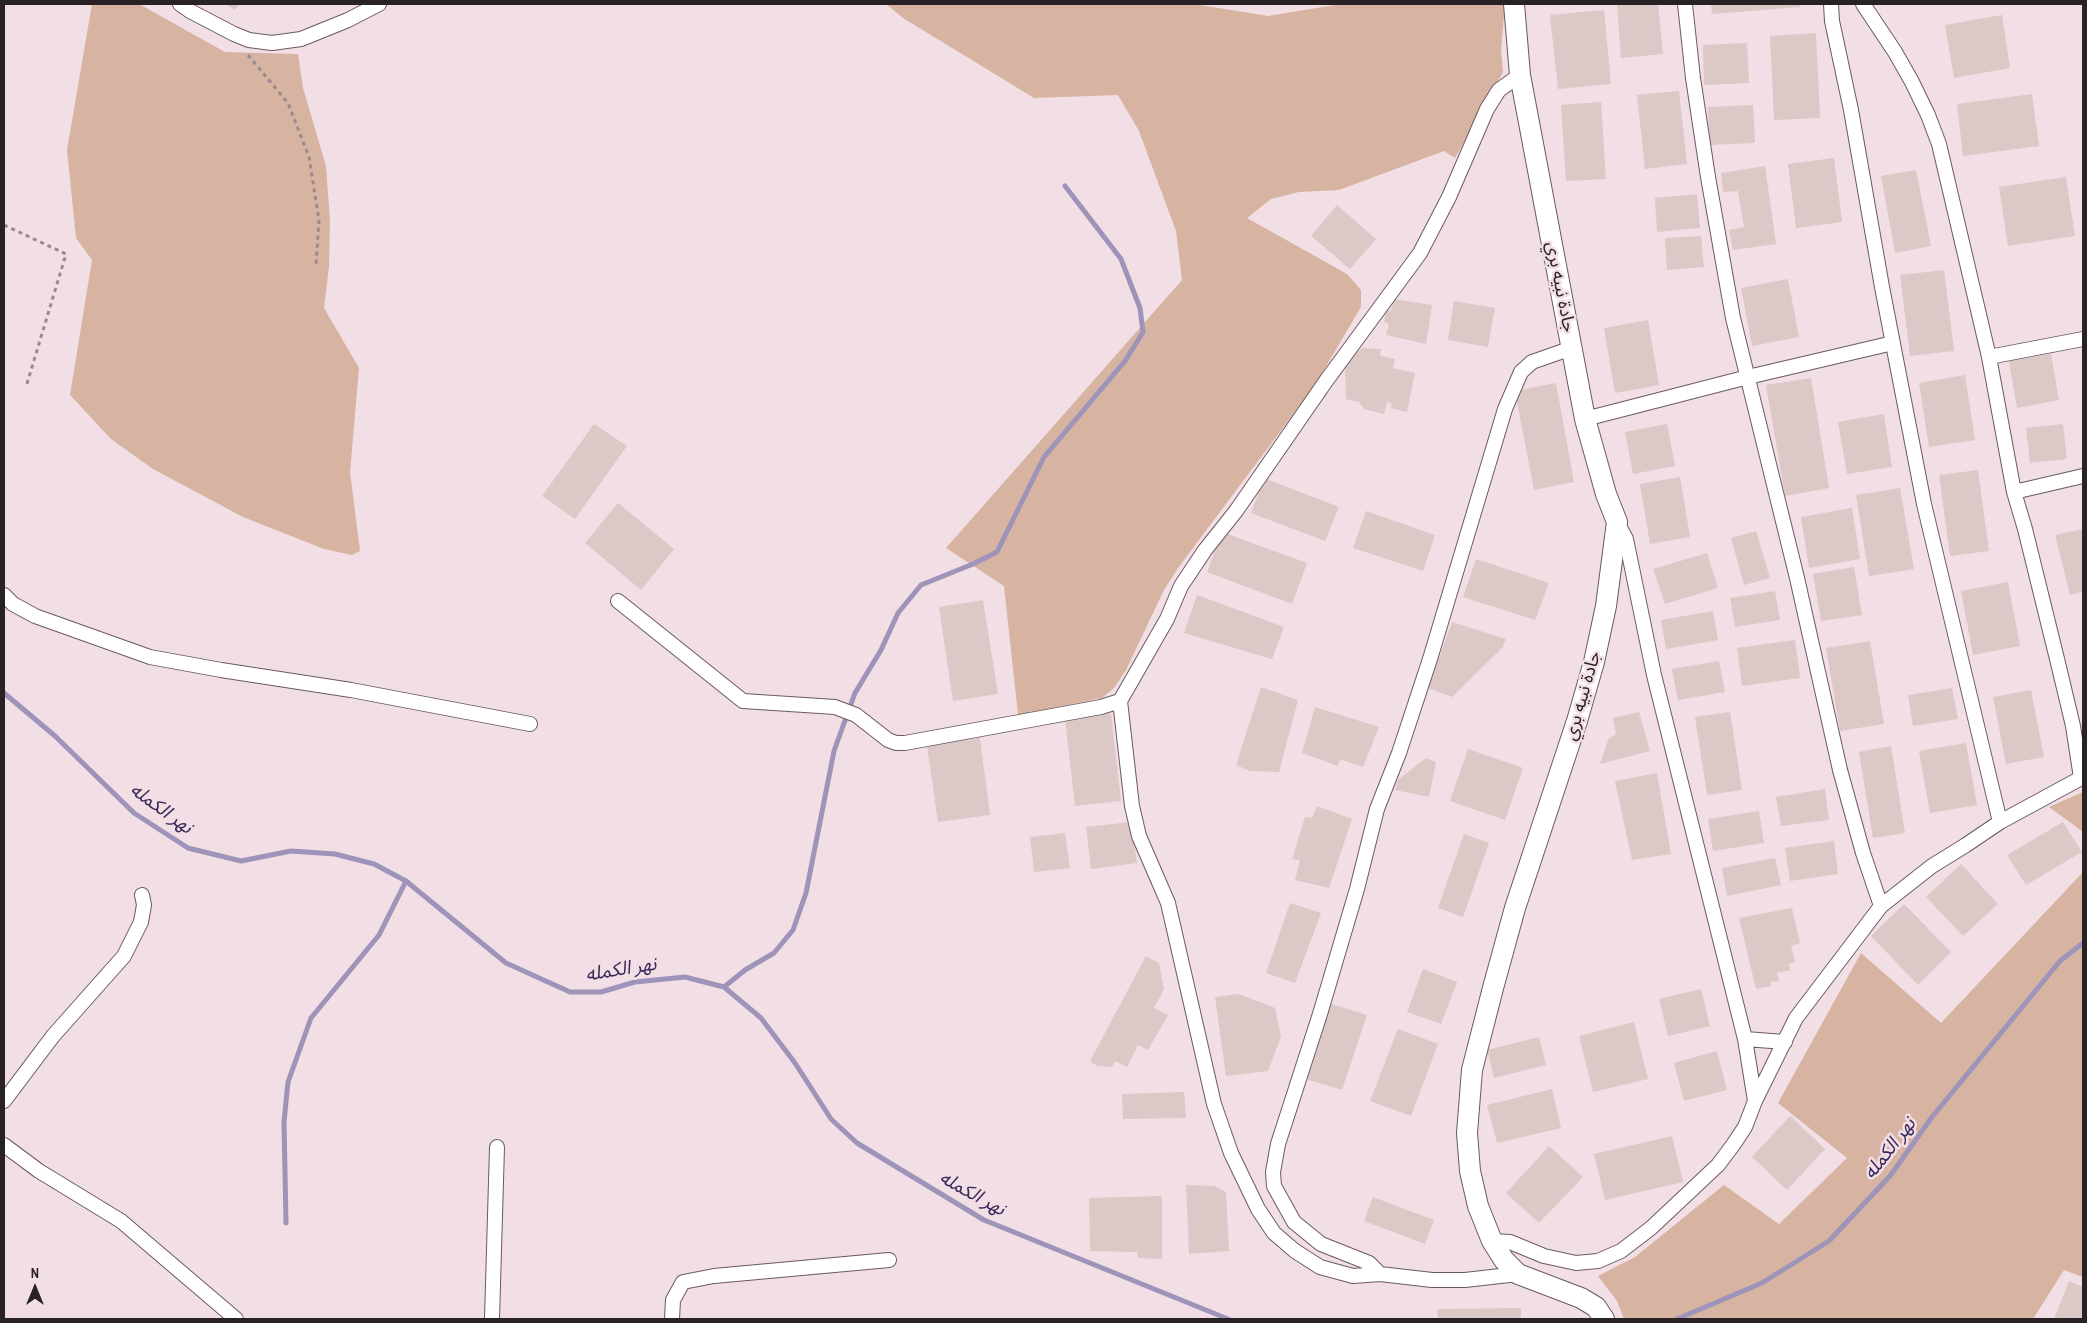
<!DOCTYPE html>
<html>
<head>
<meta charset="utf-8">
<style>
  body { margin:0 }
  #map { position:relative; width:2087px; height:1323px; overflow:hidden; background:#f2dee5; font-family:"Archivo Narrow",sans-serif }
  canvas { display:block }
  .frame { position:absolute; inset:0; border:5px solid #292224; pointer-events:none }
  .north { position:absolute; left:10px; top:1263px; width:50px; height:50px; -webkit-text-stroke:4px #f2dee5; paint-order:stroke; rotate:0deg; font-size:14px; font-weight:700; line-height:20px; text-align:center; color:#292224 }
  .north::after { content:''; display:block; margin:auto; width:18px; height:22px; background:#292224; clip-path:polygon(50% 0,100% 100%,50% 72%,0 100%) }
</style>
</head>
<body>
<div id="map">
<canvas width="2087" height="1323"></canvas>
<div class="frame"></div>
<div class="north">N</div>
</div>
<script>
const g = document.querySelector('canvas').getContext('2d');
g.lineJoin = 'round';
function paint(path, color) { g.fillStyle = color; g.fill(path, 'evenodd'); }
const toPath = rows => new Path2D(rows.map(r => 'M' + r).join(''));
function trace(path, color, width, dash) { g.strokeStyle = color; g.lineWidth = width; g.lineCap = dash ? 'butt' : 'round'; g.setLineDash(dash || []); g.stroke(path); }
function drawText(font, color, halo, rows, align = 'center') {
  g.font = font + ' "Archivo Narrow","Noto Sans Arabic",sans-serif'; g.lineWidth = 5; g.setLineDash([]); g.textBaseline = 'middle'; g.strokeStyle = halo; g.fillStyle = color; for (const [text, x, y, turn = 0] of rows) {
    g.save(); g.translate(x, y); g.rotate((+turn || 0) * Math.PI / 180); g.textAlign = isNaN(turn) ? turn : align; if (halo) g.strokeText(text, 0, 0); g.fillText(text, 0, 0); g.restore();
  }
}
paint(toPath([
  [92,4,139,4,225,52,298,54,303,88,326,166,330,221,329,266,324,308,359,368,350,472,360,551,352,555,324,549,243,517,153,469,111,439,70,395,92,260,76,238,67,150],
  [886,4,1194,4,1268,16,1341,4,1505,4,1501,50,1503,72,1455,158,1444,151,1339,190,1299,192,1271,199,1247,218,1347,274,1361,290,1361,307,1315,385,1178,568,1164,590,1126,670,1114,688,1102,698,1018,715,1004,586,946,548,1182,280,1176,231,1139,131,1118,95,1034,98,903,18],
  [2083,792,2083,832,2049,807],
  [2083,872,2083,1277,2064,1270,2033,1319,1624,1319,1617,1301,1598,1276,1635,1257,1724,1185,1779,1224,1847,1158,1778,1103,1861,953,1941,1023]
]), '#d6b4a1');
trace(toPath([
  [4,693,55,736,134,813,188,848,241,861,291,851,335,854,374,864,406,881,506,963,570,992,601,992,635,982,685,977,724,987,761,1018,795,1063,831,1119,857,1143,984,1220,1228,1319],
  [724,987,745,970,774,953,793,930,806,893,834,751,855,693,881,650,898,613,921,585,973,564,997,552,1044,457,1125,361,1143,332,1140,308,1121,259,1065,186],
  [286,1223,284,1122,288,1082,311,1018,379,935,406,881],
  [1677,1319,1762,1283,1829,1241,1890,1176,1932,1117,2060,961,2083,943]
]), '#9e93b9', 5);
paint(toPath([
  [225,4,240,4,235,10],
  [1617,4,1658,4,1663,54,1621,58],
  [1711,4,1800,4,1800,7,1712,14],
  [1604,10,1611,84,1558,89,1550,15],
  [2002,15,2010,68,1954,78,1945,25],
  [1816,33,1820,118,1774,120,1770,36],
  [1747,43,1749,83,1704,85,1703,45],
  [1679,91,1687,164,1645,169,1637,95],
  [2032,94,2039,146,1963,156,1957,104],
  [1601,102,1606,179,1566,181,1561,105],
  [1753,105,1755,143,1709,145,1708,107],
  [1834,158,1842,222,1796,228,1788,164],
  [1765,166,1776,244,1733,250,1729,230,1744,227,1738,191,1723,192,1721,173],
  [1916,170,1931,246,1895,253,1881,176],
  [2066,177,2075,236,2008,246,1999,187],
  [1697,194,1700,228,1657,232,1655,198],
  [1337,205,1376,239,1350,269,1311,236],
  [1701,236,1704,267,1667,270,1665,238],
  [1944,270,1954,351,1910,356,1900,275],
  [1788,279,1799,337,1752,346,1741,288],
  [1394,299,1432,305,1426,344,1386,335,1389,324,1384,322,1386,310,1391,311],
  [1454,301,1495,308,1488,347,1448,340],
  [1648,320,1659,385,1615,393,1604,328],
  [1363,348,1381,349,1380,356,1395,359,1393,368,1415,373,1407,412,1391,408,1392,403,1387,402,1384,414,1364,409,1359,402,1346,399,1345,367,1356,353],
  [2051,354,2059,400,2017,408,2009,361],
  [1965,375,1975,440,1929,447,1919,383],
  [1811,378,1829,488,1785,496,1766,385],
  [1556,383,1574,482,1534,490,1515,391],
  [1884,414,1892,467,1847,474,1838,422],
  [594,424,627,446,575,519,542,496],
  [1667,424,1675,466,1633,474,1625,432],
  [2063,424,2067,459,2030,463,2026,428],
  [1978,470,1989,551,1950,556,1939,475],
  [1680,477,1690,537,1650,544,1640,484],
  [1264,478,1339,507,1325,541,1251,513],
  [1900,488,1914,569,1869,576,1856,495],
  [618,503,674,549,641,590,585,543],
  [1852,508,1860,559,1809,568,1801,517],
  [1366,511,1435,535,1423,571,1353,548],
  [2083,529,2083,591,2070,595,2055,535],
  [1756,531,1770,578,1744,585,1731,538],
  [1222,532,1307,563,1292,604,1207,572],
  [1707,553,1718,588,1665,604,1653,569],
  [1476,559,1549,583,1535,620,1463,597],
  [1854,567,1862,615,1821,621,1813,574],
  [2008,582,2020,646,1973,655,1961,591],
  [1775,591,1780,620,1735,627,1730,598],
  [1197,595,1284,627,1272,659,1184,633],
  [983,600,998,694,953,701,939,607],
  [1713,611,1718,640,1666,649,1661,620],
  [1452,622,1506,639,1502,648,1452,697,1428,688],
  [1795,640,1800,678,1742,686,1737,648],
  [1870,641,1884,724,1840,731,1826,648],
  [1719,661,1725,692,1678,700,1672,669],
  [1261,687,1298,700,1279,772,1250,771,1236,765],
  [1952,688,1958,719,1913,726,1908,695],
  [2031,690,2044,757,2006,764,1993,697],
  [1315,707,1379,727,1363,767,1340,759,1338,766,1302,753],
  [1639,712,1650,751,1600,764,1608,740,1616,734,1613,718],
  [1730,712,1742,790,1707,795,1695,717],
  [1111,714,1121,801,1075,806,1065,719],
  [980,738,990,815,938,822,927,745],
  [1966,743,1977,805,1930,813,1919,751],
  [1891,746,1905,833,1873,838,1859,752],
  [1468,749,1523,768,1505,820,1450,801],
  [1426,758,1436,762,1429,797,1395,790,1398,780],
  [1657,773,1671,854,1632,860,1615,781],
  [1825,789,1829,820,1781,826,1776,797],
  [1317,806,1352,819,1329,888,1295,880,1300,860,1292,859,1305,817,1312,818],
  [1759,811,1764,843,1713,851,1708,819],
  [1131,822,1137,863,1091,869,1086,827],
  [2063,822,2082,852,2026,885,2007,855],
  [1065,833,1070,868,1034,872,1030,837],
  [1464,834,1489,843,1463,917,1438,908],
  [1834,841,1838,874,1790,881,1785,848],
  [1775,858,1781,885,1727,896,1722,868],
  [1961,864,1998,904,1963,936,1926,897],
  [1290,903,1321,913,1295,983,1266,973],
  [1904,904,1951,952,1918,985,1871,936],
  [1792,908,1800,943,1791,946,1795,962,1789,964,1790,970,1777,973,1779,981,1771,982,1771,986,1756,989,1739,918],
  [1146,956,1159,963,1164,989,1154,1008,1168,1015,1148,1050,1138,1045,1127,1067,1115,1061,1112,1067,1097,1066,1090,1061],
  [1423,969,1457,982,1441,1024,1407,1012],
  [1701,989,1710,1026,1668,1036,1659,999],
  [1239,994,1275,1008,1281,1037,1268,1071,1226,1076,1215,997],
  [1328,1003,1367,1015,1342,1090,1303,1078],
  [1634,1022,1648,1079,1593,1092,1579,1036],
  [1398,1029,1438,1044,1411,1116,1370,1101],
  [1539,1037,1546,1065,1494,1078,1487,1050],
  [1717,1051,1727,1090,1684,1101,1674,1063],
  [1552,1089,1561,1128,1497,1143,1487,1105],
  [1184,1092,1186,1118,1123,1119,1122,1094],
  [1790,1116,1825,1149,1787,1190,1752,1157],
  [1672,1136,1683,1182,1605,1200,1594,1154],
  [1549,1146,1583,1177,1539,1223,1506,1193],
  [1186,1185,1215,1186,1226,1192,1229,1251,1189,1254],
  [1162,1196,1162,1259,1138,1258,1137,1252,1090,1251,1089,1198],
  [1373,1197,1434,1220,1425,1244,1364,1221],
  [2069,1281,2083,1287,2083,1319,2054,1319],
  [1521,1308,1521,1319,1438,1319,1437,1309]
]), '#dcc8c6');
const street = toPath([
  [180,4,190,11,234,34,249,40,272,43,301,39,348,20,379,4],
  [1685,4,1693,78,1708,177,1733,318,1797,578,1840,770,1863,853,1881,906],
  [1831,4,1832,21,1851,110,1882,287,1924,504,2000,822],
  [1863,4,1895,52,1912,82,1928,115,1939,144,1989,357,2014,492,2025,529,2058,663,2073,726,2081,778],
  [1989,357,2083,339],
  [1585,419,1748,377,1893,343],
  [2014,492,2083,476],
  [1617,522,1626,539,1654,675,1745,1039,1755,1101],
  [4,595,13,604,35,616,150,657,221,670,351,690,530,724],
  [618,601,743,701,835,707,856,715,888,740,896,743,905,743,1101,707,1120,701,1167,619,1181,586,1205,550,1236,511,1326,381,1420,253,1449,197,1487,109,1499,90,1520,75],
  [1120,701,1132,806,1139,836,1168,903,1214,1104,1231,1153,1258,1209,1274,1233,1295,1251,1320,1267,1353,1276,1380,1274,1432,1280,1465,1280,1518,1274],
  [1745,1039,1785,1042],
  [4,1101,53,1036,124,956,141,922,144,905,142,895],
  [4,1145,39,1171,121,1221,236,1319],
  [1492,1241,1510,1242,1544,1256,1576,1263,1598,1261,1621,1251,1651,1228,1718,1165,1733,1145,1745,1127,1755,1101,1796,1018,1881,906,1932,866,1966,845,2000,822,2083,777],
  [1380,1274,1369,1263,1321,1244,1294,1222,1274,1186,1273,1172,1278,1144,1320,1014,1357,889,1377,809,1399,753,1430,659,1505,409,1521,372,1532,362,1572,348],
  [492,1319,497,1147],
  [672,1319,673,1300,683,1282,714,1276,889,1260]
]);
const secondary = toPath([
  [1514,4,1520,75,1585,419,1606,494,1617,522,1606,606,1594,662,1577,721,1515,908,1493,988,1472,1070,1467,1133,1470,1171,1478,1206,1492,1241,1504,1260,1518,1274,1581,1298,1596,1307,1604,1319]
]);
trace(street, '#6b5a60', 16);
trace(secondary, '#6b5a60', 22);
trace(toPath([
  [248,55,288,103,309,157,319,220,316,265],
  [4,225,66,254,26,387]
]), '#988a8f', 3, [4, 4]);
trace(street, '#fff', 14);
trace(secondary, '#fff', 20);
drawText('18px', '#292224', '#f2dee5', [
  ["جادة نبيه بري",1560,287,79],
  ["جادة نبيه بري",1583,696,-74]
]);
drawText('italic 19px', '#3a285a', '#f2dee5', [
  ["نهر الكمله",161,809,36],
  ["نهر الكمله",621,970,-9],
  ["نهر الكمله",1890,1149,-52],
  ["نهر الكمله",972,1194,29]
]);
</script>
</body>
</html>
